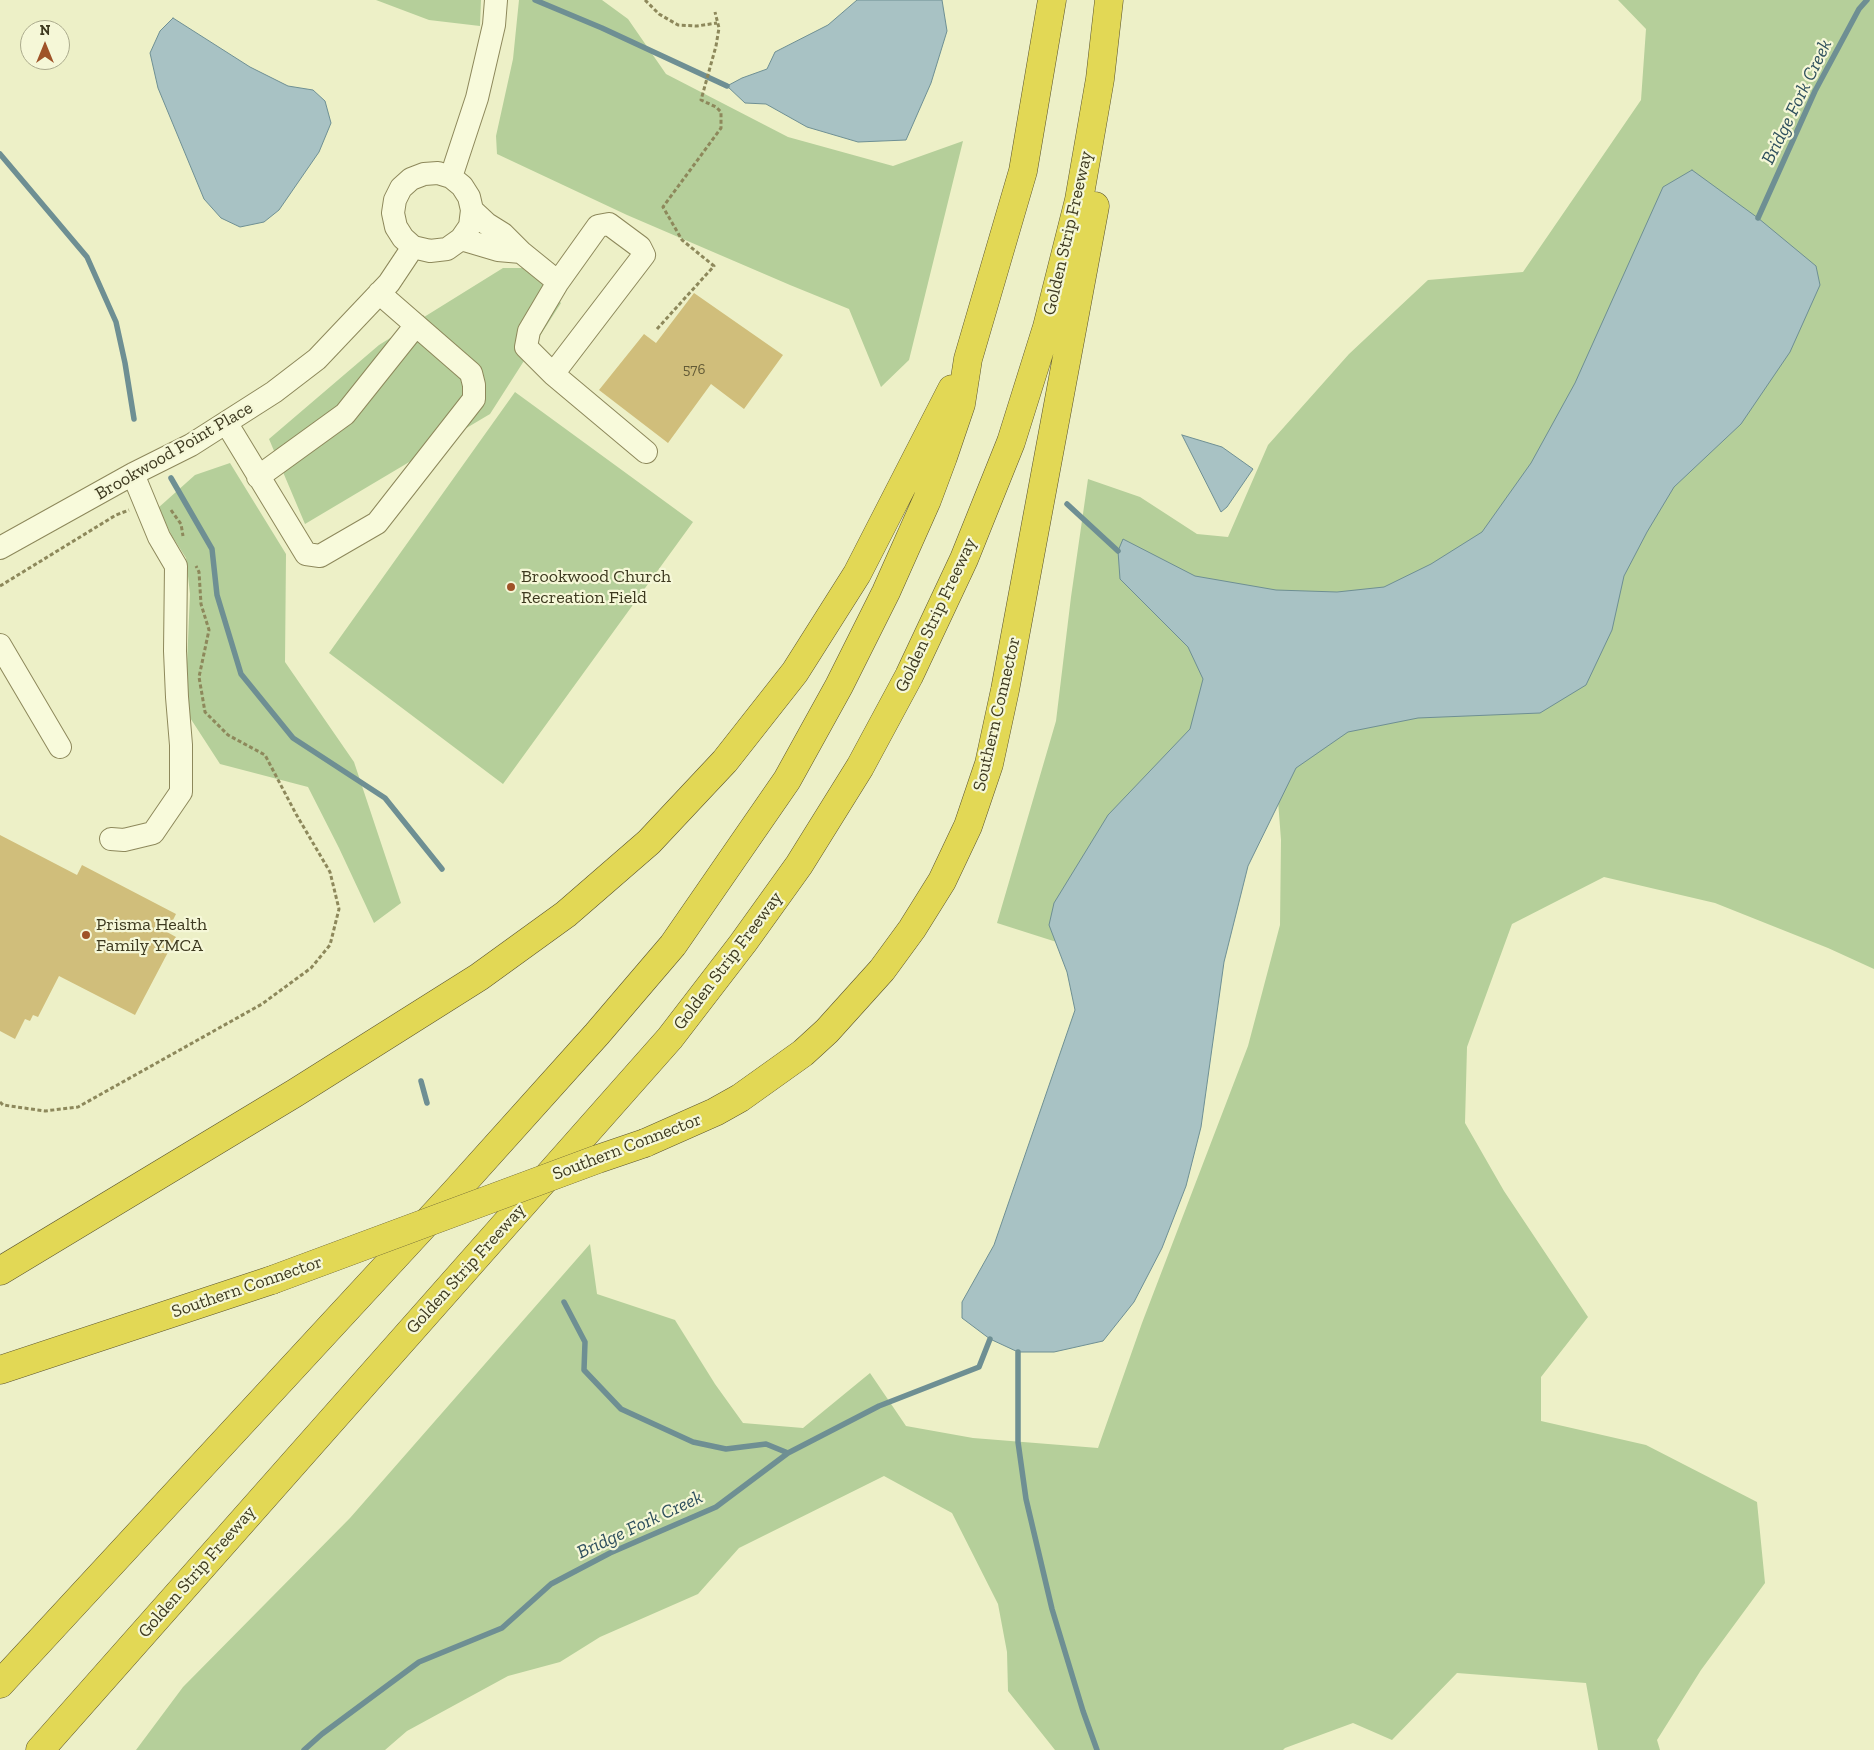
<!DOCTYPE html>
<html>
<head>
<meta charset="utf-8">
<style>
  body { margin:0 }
  #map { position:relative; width:1874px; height:1750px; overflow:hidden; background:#edf0c7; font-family:"Zilla Slab",serif }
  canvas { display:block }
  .north { position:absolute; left:20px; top:20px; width:50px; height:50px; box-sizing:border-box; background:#f5f7d7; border:1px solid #abab8d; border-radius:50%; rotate:0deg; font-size:14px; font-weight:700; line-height:20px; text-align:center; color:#3d391f }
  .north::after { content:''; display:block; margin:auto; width:18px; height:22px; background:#9f5328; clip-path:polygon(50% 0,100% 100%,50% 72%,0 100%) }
</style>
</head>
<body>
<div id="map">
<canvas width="1874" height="1750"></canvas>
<div class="north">N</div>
</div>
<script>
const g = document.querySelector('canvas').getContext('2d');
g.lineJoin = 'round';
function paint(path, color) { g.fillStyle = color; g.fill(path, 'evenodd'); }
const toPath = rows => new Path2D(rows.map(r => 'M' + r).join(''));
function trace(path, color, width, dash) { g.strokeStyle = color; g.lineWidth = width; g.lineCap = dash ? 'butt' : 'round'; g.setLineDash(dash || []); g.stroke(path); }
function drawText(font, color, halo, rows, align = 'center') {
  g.font = font + ' "Zilla Slab",serif'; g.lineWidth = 4.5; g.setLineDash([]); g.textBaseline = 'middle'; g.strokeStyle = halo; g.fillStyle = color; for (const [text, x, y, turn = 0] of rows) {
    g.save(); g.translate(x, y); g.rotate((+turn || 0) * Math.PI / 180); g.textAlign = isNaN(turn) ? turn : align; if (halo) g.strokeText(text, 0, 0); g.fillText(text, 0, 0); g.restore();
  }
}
paint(toPath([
  [376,0,481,0,480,26,429,20],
  [519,0,602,0,628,19,666,74,788,137,893,166,963,141,909,360,881,387,849,309,790,285,627,215,497,154,496,136,513,59],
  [1618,0,1874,0,1874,969,1828,948,1715,903,1604,877,1512,924,1467,1047,1465,1123,1504,1191,1588,1317,1541,1377,1541,1421,1646,1445,1757,1502,1765,1583,1701,1670,1657,1740,1660,1750,1598,1750,1586,1683,1457,1673,1392,1740,1353,1723,1285,1748,1283,1750,1055,1750,1008,1691,1007,1652,998,1604,952,1513,884,1476,739,1548,698,1594,600,1637,560,1662,508,1676,407,1731,385,1750,136,1750,183,1687,350,1518,590,1244,597,1294,675,1320,715,1384,743,1423,803,1428,870,1373,906,1426,973,1438,1098,1448,1142,1323,1248,1046,1280,925,1281,840,1277,787,1091,953,997,923,1056,721,1071,597,1088,479,1140,497,1197,534,1228,537,1268,445,1349,354,1428,280,1523,272,1641,100,1646,29],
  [503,268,527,268,561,303,490,414,305,524,269,439,379,345],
  [515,392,693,522,503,784,329,653],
  [230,463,286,554,285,662,354,762,401,903,374,923,339,848,308,787,220,764,185,710,190,594,186,558,172,536,158,508,195,475]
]), '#b5cf9a');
const water = toPath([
  [857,0,942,0,947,31,931,83,906,140,858,142,807,127,766,104,745,103,727,86,742,78,767,69,775,52,828,25,857,0],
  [173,18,250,67,288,86,313,90,325,101,331,123,319,152,279,210,264,222,240,227,221,218,204,199,158,88,150,53,160,31,173,18],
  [1692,170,1758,218,1816,266,1820,285,1790,352,1741,424,1674,487,1647,532,1624,576,1612,630,1586,685,1540,713,1418,718,1348,732,1296,768,1248,866,1224,962,1201,1127,1186,1186,1162,1248,1134,1302,1103,1341,1054,1352,1018,1352,990,1339,962,1318,962,1302,994,1245,1075,1010,1067,972,1049,925,1054,903,1108,815,1190,729,1203,679,1188,647,1120,579,1118,551,1123,539,1195,576,1276,590,1337,592,1384,587,1431,564,1482,532,1531,463,1575,383,1663,187,1692,170],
  [1182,435,1222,447,1253,469,1227,507,1221,512,1182,435]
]);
paint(water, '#a8c2c4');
trace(water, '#6e8f93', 1);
trace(toPath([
  [535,0,602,28,727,86],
  [0,154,87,257,116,322,125,363,134,419],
  [1758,218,1815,91,1859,9,1867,0],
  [171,478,212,549,217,595,241,674,293,738,385,798,442,869],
  [1067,504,1118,551],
  [421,1081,427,1103],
  [564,1302,585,1342,584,1370,621,1409,693,1442,726,1449,766,1444,788,1453],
  [1018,1352,1018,1442,1026,1499,1052,1609,1083,1711,1097,1750],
  [304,1750,322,1734,419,1662,502,1628,551,1584,610,1553,716,1507,788,1453,879,1406,979,1367,990,1339]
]), '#6e8f93', 5.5);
paint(toPath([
  [694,293,783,355,744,409,711,384,668,443,599,390,644,334,656,343],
  [0,835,77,875,82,865,176,914,167,932,176,937,135,1015,59,976,38,1017,33,1015,30,1021,25,1019,15,1039,0,1031]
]), '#d0be7b');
const minor = toPath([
  [451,177,477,98,494,25,496,0],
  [461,239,470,226,472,210,469,197,462,186,451,177,438,173,424,174,411,179,401,188,395,200,393,213,396,227,403,238,413,247,430,251,447,249,461,239,498,250,521,252,503,234,487,224,472,210],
  [521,252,558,282],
  [553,374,644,255,640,247,609,224,598,226,558,282,529,331,526,347,553,374,646,452],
  [227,424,306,554,320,556,377,523,474,399,474,385,471,373,379,293],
  [258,477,345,414,416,325],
  [0,548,133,474,191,445,274,392,317,359,389,283,413,247],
  [0,645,60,747],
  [111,839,124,840,153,833,181,792,181,745,177,697,175,651,176,566,159,537,133,474]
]);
const highway = toPath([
  [645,1143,715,1112,740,1098,803,1053,827,1031,882,970,912,929,942,881,968,826,989,764,1005,690,1095,206],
  [0,1271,295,1093,479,977,566,914,649,842,725,761,795,672,857,574,952,389],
  [0,1370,272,1280],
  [0,1684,455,1192,597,1034,673,945,787,780,839,686,886,592,927,500,943,457,961,404,968,359,1023,171,1052,0],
  [40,1750,670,1038,743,943,799,865,860,767,909,676,964,559,1011,442,1047,327,1079,200,1100,79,1109,0]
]);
trace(minor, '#8d885b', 24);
trace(highway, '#5b542f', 29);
trace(toPath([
  [645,0,659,14,678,25,697,26,717,23],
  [657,329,714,266,682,240,663,207,721,128,721,112,716,107,701,100,716,46,719,28,715,12],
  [171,510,181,524,183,536],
  [0,586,116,515,129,510],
  [0,1102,3,1105,45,1111,78,1107,262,1004,311,968,330,945,339,909,330,872,296,814,265,755,228,735,205,712,199,677,209,630,201,604,199,572,196,566]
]), '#8d885b', 3, [4, 2.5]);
trace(minor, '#f8fadb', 22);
trace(highway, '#e2d855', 28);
const highwayBridge = toPath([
  [272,1280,598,1159,645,1143]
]);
trace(highwayBridge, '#5b542f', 29, []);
trace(highwayBridge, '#e2d855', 28);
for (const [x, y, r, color] of [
  [511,587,5,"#9f5328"],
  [86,935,5,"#9f5328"]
]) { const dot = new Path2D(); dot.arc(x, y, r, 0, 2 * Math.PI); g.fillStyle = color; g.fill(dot); trace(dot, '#f5f7d7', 2); }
drawText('15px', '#625a36', null, [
  ["576",694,370]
]);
drawText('18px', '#3d391f', '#f5f7d7', [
  ["Golden Strip Freeway",1068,233,-77],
  ["Brookwood Point Place",174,451,-30],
  ["Golden Strip Freeway",936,615,-65],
  ["Southern Connector",997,714,-77],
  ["Golden Strip Freeway",728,961,-53],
  ["Southern Connector",627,1147,-21],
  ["Golden Strip Freeway",466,1269,-48],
  ["Southern Connector",247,1287,-19],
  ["Golden Strip Freeway",197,1572,-49]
]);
drawText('18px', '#3d391f', '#f5f7d7', [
  ["Brookwood Church",521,577],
  ["Recreation Field",521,598],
  ["Prisma Health",96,925],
  ["Family YMCA",96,946]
], 'left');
drawText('italic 19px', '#2e4f5d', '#f5f7d7', [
  ["Bridge Fork Creek",1797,102,-64],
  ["Bridge Fork Creek",640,1525,-25]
]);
</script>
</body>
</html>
